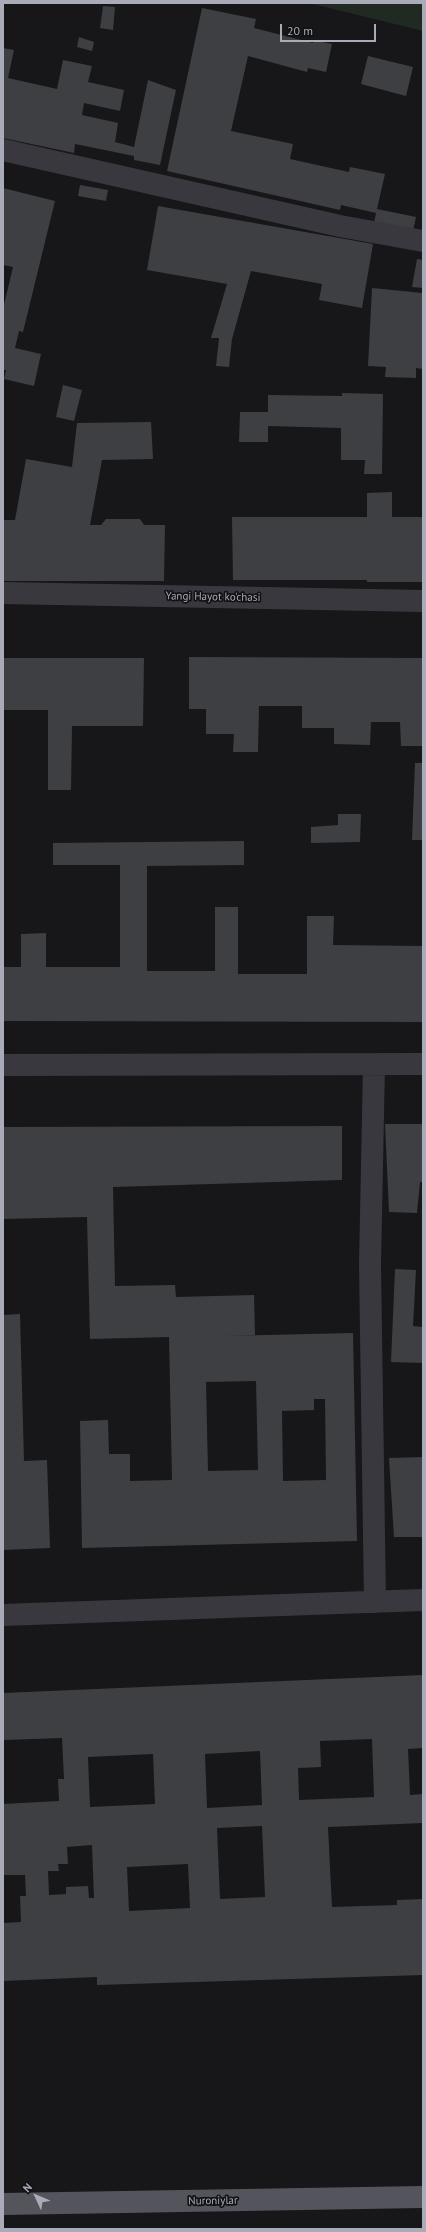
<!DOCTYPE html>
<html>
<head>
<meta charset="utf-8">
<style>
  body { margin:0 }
  #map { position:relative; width:426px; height:2232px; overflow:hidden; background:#171719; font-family:"PT Sans",sans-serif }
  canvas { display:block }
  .frame { position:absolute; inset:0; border:4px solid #a9abb9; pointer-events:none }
  .north { position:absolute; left:16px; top:2176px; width:40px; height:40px; -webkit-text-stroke:3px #121214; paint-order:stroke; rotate:314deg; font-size:11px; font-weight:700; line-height:16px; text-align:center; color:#a9abb9 }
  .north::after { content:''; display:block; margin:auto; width:14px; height:18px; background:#a9abb9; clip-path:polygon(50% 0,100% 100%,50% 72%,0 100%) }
  .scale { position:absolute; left:280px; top:24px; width:96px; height:18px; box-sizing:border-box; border:2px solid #a9abb9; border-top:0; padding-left:5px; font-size:12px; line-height:14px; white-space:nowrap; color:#a9abb9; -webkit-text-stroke:3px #121214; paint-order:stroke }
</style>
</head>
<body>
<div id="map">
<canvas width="426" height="2232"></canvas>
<div class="frame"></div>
<div class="north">N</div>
<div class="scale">20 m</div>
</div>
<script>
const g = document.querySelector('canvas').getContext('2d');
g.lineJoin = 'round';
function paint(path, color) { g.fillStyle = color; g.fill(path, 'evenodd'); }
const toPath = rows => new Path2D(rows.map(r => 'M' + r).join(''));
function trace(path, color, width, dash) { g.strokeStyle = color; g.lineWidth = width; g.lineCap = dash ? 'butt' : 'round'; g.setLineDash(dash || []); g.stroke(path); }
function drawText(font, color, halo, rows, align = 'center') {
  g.font = font + ' "PT Sans",sans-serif'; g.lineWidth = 3.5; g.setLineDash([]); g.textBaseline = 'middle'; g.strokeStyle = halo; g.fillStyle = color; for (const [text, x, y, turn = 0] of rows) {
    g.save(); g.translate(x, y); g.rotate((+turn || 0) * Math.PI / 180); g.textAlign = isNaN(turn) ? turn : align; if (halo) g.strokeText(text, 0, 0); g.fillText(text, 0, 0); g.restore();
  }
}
paint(toPath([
  [309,3,423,3,423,31]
]), '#212923');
paint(toPath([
  [103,6,115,7,113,30,100,28],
  [202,8,256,19,254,28,313,43,313,40,332,44,326,72,308,68,307,72,248,56,231,131,293,144,290,159,349,172,350,167,385,174,377,209,416,217,413,231,374,223,376,213,341,205,340,210,167,171],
  [79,37,94,42,92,51,77,47],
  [3,48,14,50,8,78,57,89,63,60,92,66,88,82,124,90,120,111,84,103,82,115,118,123,115,142,134,147,148,80,176,90,160,165,134,160,134,156,75,144,74,153,3,138],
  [368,56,413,67,406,96,361,84],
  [80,185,108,190,106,201,78,196],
  [3,188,55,201,23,332,19,331,15,348,41,354,34,386,4,379,6,370,3,370,3,309,13,267,3,265],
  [158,206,373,244,362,308,319,300,322,284,251,271,232,339,229,367,216,366,219,338,211,338,227,284,147,270],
  [417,259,423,260,423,288,412,287],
  [372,288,423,293,423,369,416,368,416,378,385,377,386,367,368,366],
  [63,385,82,390,74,421,56,417],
  [342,393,383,394,382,474,364,474,365,460,341,460,341,428,268,426,268,442,239,442,240,412,268,412,268,395,342,396],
  [151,422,153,459,102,460,90,525,101,525,106,519,140,519,144,525,165,525,164,581,3,581,3,520,15,520,26,459,72,467,77,423],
  [392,492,392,517,423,517,423,582,367,582,367,580,233,580,232,517,367,517,367,493],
  [189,657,423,658,423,746,401,746,400,722,371,722,370,745,334,744,334,728,302,728,302,706,259,706,258,752,233,752,234,734,206,734,206,709,189,709],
  [3,658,144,658,143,726,72,726,71,790,48,790,48,710,3,710],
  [415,763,423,763,423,840,412,840],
  [338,814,361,814,360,842,311,843,311,827,338,825],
  [244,841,244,865,147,866,147,971,215,971,215,907,238,907,238,974,307,974,307,916,334,916,333,945,423,946,423,1022,3,1021,3,967,21,967,21,934,46,933,46,967,120,967,120,865,53,865,53,843],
  [385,1124,423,1124,423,1182,420,1182,417,1213,389,1212],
  [342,1126,342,1180,113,1187,115,1286,175,1285,176,1297,254,1295,255,1335,223,1336,353,1333,357,1541,82,1548,80,1421,108,1420,109,1454,130,1454,130,1481,172,1480,169,1337,90,1339,87,1217,3,1219,3,1127],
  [256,1381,258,1470,208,1471,206,1382],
  [314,1399,325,1399,326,1480,283,1481,282,1411,314,1410],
  [395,1269,416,1270,413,1326,423,1327,423,1363,391,1362],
  [20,1314,24,1461,47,1460,50,1548,3,1550,3,1315],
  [423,1457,423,1537,394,1537,389,1458],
  [423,1675,423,1748,408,1749,410,1795,423,1794,423,1823,328,1827,332,1907,397,1905,397,1900,423,1899,423,1975,97,1985,97,1977,3,1981,3,1923,21,1922,20,1896,26,1896,25,1875,3,1875,3,1804,59,1801,58,1779,64,1779,62,1738,3,1740,3,1693],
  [372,1739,374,1797,299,1800,298,1768,321,1767,320,1741],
  [260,1751,262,1805,207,1808,205,1754],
  [153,1754,155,1804,90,1807,88,1757],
  [262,1826,265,1897,220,1899,217,1828],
  [92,1845,94,1898,89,1898,88,1886,66,1887,66,1894,49,1895,48,1871,59,1871,58,1864,68,1864,67,1847],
  [188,1864,190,1908,129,1911,127,1867]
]), '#3e3f43');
trace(toPath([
  [3,150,340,226,423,241],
  [3,593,423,601],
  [3,1065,423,1064],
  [374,1065,370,1265,375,1602],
  [3,1615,423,1600]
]), '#38383e', 22);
trace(toPath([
  [3,2204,423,2197]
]), '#54545d', 22);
drawText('11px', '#a9abb9', '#121214', [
  ["Yangi Hayot ko'chasi",213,597,1],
  ["Nuroniylar",213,2201,-1]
]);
</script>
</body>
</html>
